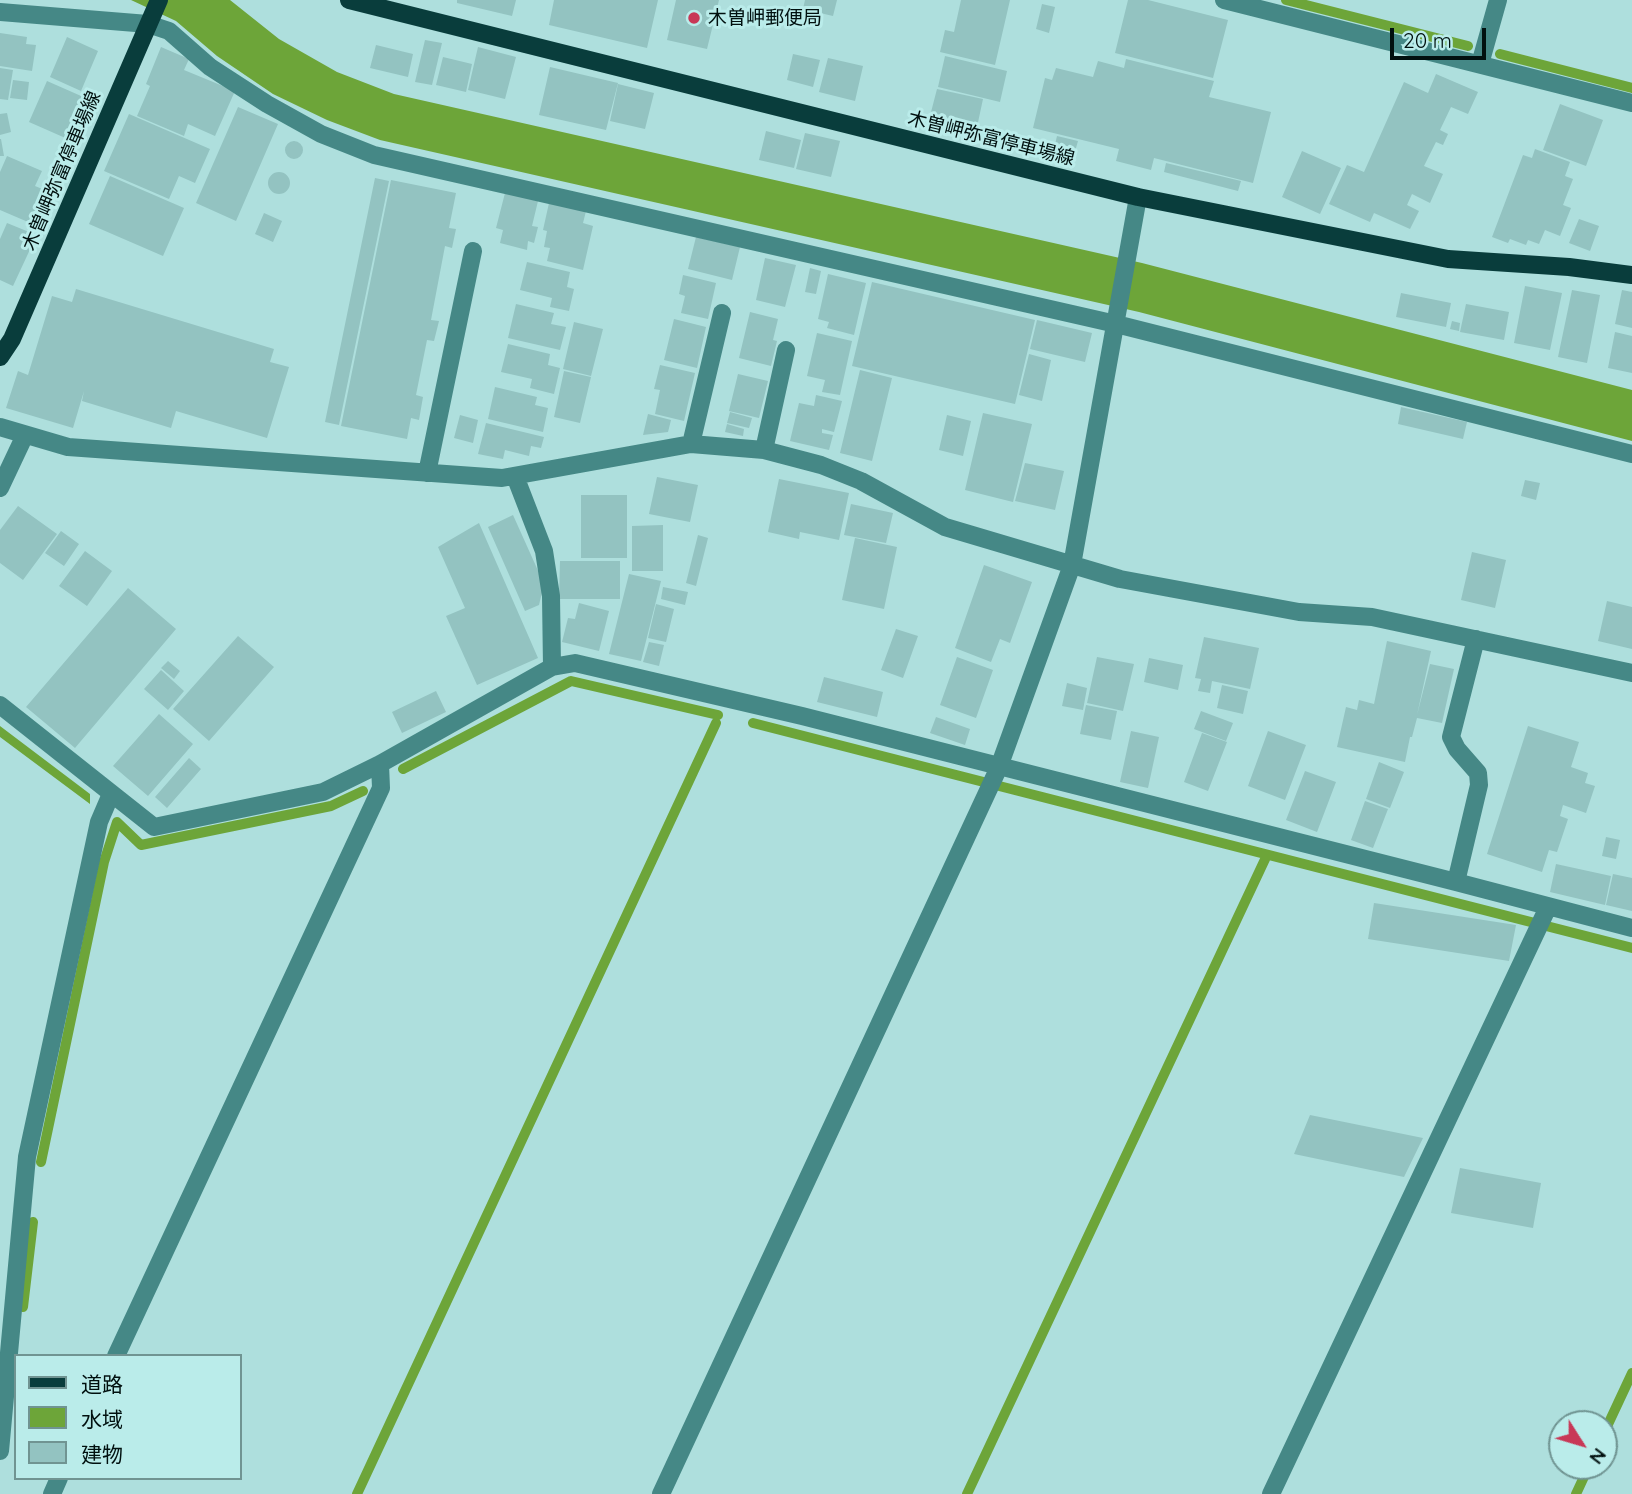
<!DOCTYPE html>
<html>
<head>
<meta charset="utf-8">
<style>
  body { margin:0 }
  #map { position:relative; width:1632px; height:1494px; overflow:hidden; background:#aedfdd; font-family:Quicksand,"Noto Sans JP",sans-serif }
  canvas { display:block }
  .legend { position:absolute; left:14px; top:1354px; width:228px; height:126px; box-sizing:border-box; background:#baecea; border:2px solid #709492; margin:0; padding:9px 12px; list-style:none; font-size:21px; color:#01100f }
  .legend li { display:flex; align-items:center; gap:14px; height:35px }
  .legend b { width:35px; border:2px solid #709492 }
  .north { position:absolute; left:1548px; top:1410px; width:70px; height:70px; box-sizing:border-box; background:#baecea; border:2px solid #709492; border-radius:50%; rotate:127deg; font-size:19px; font-weight:700; line-height:28px; text-align:center; color:#01100f }
  .north::after { content:''; display:block; margin:auto; width:24px; height:32px; background:#c83857; clip-path:polygon(50% 0,100% 100%,50% 72%,0 100%) }
  .scale { position:absolute; left:1390px; top:28px; width:96px; height:32px; box-sizing:border-box; border:4px solid #01100f; border-top:0; padding-left:9px; font-size:21px; line-height:24px; white-space:nowrap; color:#01100f; -webkit-text-stroke:5px #baecea; paint-order:stroke }
</style>
</head>
<body>
<div id="map">
<canvas width="1632" height="1494"></canvas>
<ul class="legend">
<li><b style="height:9px;background:#093d3c"></b>道路</li>
<li><b style="height:19px;background:#6da539"></b>水域</li>
<li><b style="height:19px;background:#93c3c1"></b>建物</li>
</ul>
<div class="north">N</div>
<div class="scale">20 m</div>
</div>
<script>
const g = document.querySelector('canvas').getContext('2d');
g.lineJoin = 'round';
function paint(path, color) { g.fillStyle = color; g.fill(path, 'evenodd'); }
const toPath = rows => new Path2D(rows.map(r => 'M' + r).join(''));
function trace(path, color, width, dash) { g.strokeStyle = color; g.lineWidth = width; g.lineCap = dash ? 'butt' : 'round'; g.setLineDash(dash || []); g.stroke(path); }
function drawText(font, color, halo, rows, align = 'center') {
  g.font = font + ' Quicksand,"Noto Sans JP",sans-serif'; g.lineWidth = 6; g.setLineDash([]); g.textBaseline = 'middle'; g.strokeStyle = halo; g.fillStyle = color; for (const [text, x, y, turn = 0] of rows) {
    g.save(); g.translate(x, y); g.rotate((+turn || 0) * Math.PI / 180); g.textAlign = isNaN(turn) ? turn : align; if (halo) g.strokeText(text, 0, 0); g.fillText(text, 0, 0); g.restore();
  }
}
paint(toPath([
  [131,0,230,0,279,39,337,72,394,94,1142,263,1632,390,1632,441,1139,312,380,140,327,120,273,94,217,56,176,21],
  [0,726,90,794,90,804,0,737]
]), '#6da539');
trace(toPath([
  [1286,0,1468,46],
  [1500,54,1632,88],
  [753,723,1632,948],
  [403,769,571,681,718,715],
  [41,1162,104,862,117,822,141,845,331,806,363,791],
  [23,1307,33,1222],
  [1604,1433,1632,1373],
  [357,1494,716,723],
  [967,1494,1267,855],
  [1576,1494,1589,1466]
]), '#6da539', 10);
paint(toPath([
  [457,0,516,0,512,16,457,3],
  [554,0,658,0,647,48,549,25],
  [676,0,719,0,707,49,667,40],
  [805,0,837,0,833,16,803,9],
  [961,0,1010,0,995,65,940,52,945,30,954,32],
  [1128,0,1148,0,1228,20,1213,78,1115,53],
  [1042,4,1055,7,1049,33,1036,29],
  [0,33,27,37,26,44,36,45,32,71,0,66],
  [67,37,98,51,81,91,50,77],
  [425,40,442,43,432,85,415,82],
  [376,45,413,54,408,77,370,68],
  [161,47,189,59,184,70,235,91,215,136,188,124,184,136,137,116,150,86,146,84],
  [478,47,516,57,505,99,468,90],
  [793,54,820,60,813,87,787,80],
  [945,56,1007,71,1000,102,938,87],
  [443,57,472,64,466,92,436,85],
  [828,58,863,66,855,101,819,92],
  [1126,59,1214,81,1209,97,1271,112,1253,183,1154,158,1151,170,1116,161,1119,149,1033,128,1045,78,1052,80,1056,68,1093,77,1098,61,1124,68],
  [550,67,618,83,606,130,539,115],
  [0,68,13,70,8,100,0,99],
  [1436,74,1478,92,1468,114,1451,107,1440,130,1448,134,1443,145,1436,142,1424,166,1443,174,1430,203,1412,194,1407,205,1419,211,1410,229,1374,213,1370,222,1329,204,1347,165,1364,172,1404,82,1428,93],
  [13,80,29,82,27,100,10,98],
  [47,81,97,103,79,144,29,122],
  [618,84,654,93,645,129,610,121],
  [937,89,983,99,977,127,930,116],
  [1560,104,1603,120,1586,166,1543,150],
  [238,107,278,124,236,221,196,203],
  [7,113,11,132,0,135,0,114],
  [129,114,210,149,195,183,179,176,169,199,104,171],
  [766,131,801,140,794,168,759,160],
  [805,133,840,141,831,177,796,169],
  [1057,136,1078,141,1074,155,1054,149],
  [0,139,1,139,4,156,0,156],
  '285 150a9 9 0 1 1 18 0a9 9 0 1 1-18 0Z',
  [1535,149,1570,162,1565,176,1573,179,1563,205,1571,208,1560,236,1545,230,1539,244,1528,240,1526,245,1510,239,1508,243,1492,237,1523,155,1532,158],
  [1302,151,1341,168,1320,214,1282,197],
  [7,156,42,171,35,186,57,195,42,228,0,210,0,172],
  [1166,163,1241,181,1238,191,1164,172],
  '268 183a11 11 0 1 1 22 0a11 11 0 1 1-22 0Z',
  [110,176,184,208,163,256,89,224],
  [375,178,389,181,339,425,325,422],
  [391,180,456,193,449,228,456,229,452,248,445,246,431,320,439,321,434,341,427,340,416,395,423,397,419,420,411,418,407,439,341,426],
  [505,193,538,201,532,226,538,227,534,243,528,241,527,250,500,243,503,230,496,228],
  [549,203,586,211,583,223,593,226,583,270,547,261,550,248,544,247,547,231,543,230],
  [264,213,282,221,273,242,255,234],
  [1579,219,1599,226,1590,251,1569,243],
  [7,223,29,232,26,240,33,243,13,286,0,280,0,239],
  [696,237,740,247,732,280,688,269],
  [765,258,796,265,785,307,756,300],
  [527,262,570,272,567,287,574,289,569,311,550,307,552,298,520,290],
  [810,268,821,271,816,294,805,292],
  [828,274,866,283,854,335,827,328,829,322,818,319],
  [683,275,716,283,708,319,681,313,685,296,679,294],
  [872,282,1035,320,1015,404,852,366],
  [1525,286,1562,293,1550,350,1514,343],
  [76,289,274,349,270,362,289,367,267,438,176,411,171,428,82,401,84,391,73,428,6,408,18,371,28,375,52,296,72,302],
  [1572,290,1600,295,1587,363,1558,357],
  [1622,290,1632,292,1632,328,1615,324],
  [1401,293,1451,303,1446,327,1396,317],
  [516,304,554,313,551,324,566,327,560,350,508,338],
  [1466,304,1509,312,1504,340,1460,332],
  [750,312,778,319,773,340,777,341,771,366,739,358],
  [674,319,706,327,697,368,664,360],
  [1037,320,1092,333,1085,362,1030,349],
  [1452,321,1460,323,1459,331,1450,329],
  [574,322,603,329,591,376,563,369],
  [1615,332,1632,336,1632,373,1608,368],
  [817,333,852,341,840,395,822,392,825,380,807,376],
  [508,344,550,354,548,365,560,368,554,394,530,388,532,379,501,372],
  [1029,354,1051,360,1042,401,1019,395],
  [660,365,695,373,684,421,655,414,660,390,654,389],
  [860,370,892,378,872,461,840,453],
  [564,371,591,377,580,423,554,417],
  [738,374,768,381,759,418,729,411],
  [495,387,537,397,535,405,548,408,543,432,488,419],
  [816,395,842,401,834,432,822,429,822,433,833,435,829,450,790,441,799,403,814,406],
  [1401,407,1467,422,1463,439,1398,424],
  [730,412,752,418,749,428,727,423],
  [983,413,1032,424,1013,502,965,490],
  [648,414,671,420,668,432,643,435],
  [460,415,478,420,473,443,454,438],
  [947,415,971,421,963,456,939,450],
  [486,423,544,437,541,448,531,446,529,456,505,450,503,459,478,454],
  [727,424,744,429,743,436,725,432],
  [1025,463,1064,471,1055,510,1015,501],
  [657,477,698,485,690,522,649,514],
  [779,479,849,493,839,540,800,532,799,539,768,532],
  [1525,480,1540,483,1536,500,1521,496],
  [581,495,627,495,627,558,581,558],
  [851,504,893,513,886,543,844,535],
  [18,506,57,534,23,580,0,563,0,530],
  [513,515,544,584,539,605,525,611,488,527],
  [479,523,538,658,477,685,446,616,465,608,438,547],
  [663,525,663,571,632,571,632,526],
  [61,531,79,544,64,566,45,553],
  [698,535,708,538,696,586,686,583],
  [855,538,897,547,884,609,842,600],
  [85,551,112,571,87,606,59,586],
  [1472,552,1506,560,1495,608,1461,600],
  [560,561,620,561,620,599,559,599],
  [984,565,1032,582,1010,643,1000,639,991,662,955,648],
  [629,574,661,581,641,661,609,654],
  [663,587,688,592,685,605,661,599],
  [128,588,176,629,75,748,26,707],
  [1607,601,1632,607,1632,649,1598,641],
  [579,603,609,611,599,651,562,642,568,618,575,619],
  [656,604,674,609,666,642,648,638],
  [896,629,918,636,903,678,881,670],
  [238,636,274,667,209,741,173,709],
  [1204,637,1259,648,1250,689,1212,681,1210,693,1198,691,1201,679,1195,678],
  [1387,641,1431,651,1417,715,1430,664,1454,669,1442,723,1417,718,1412,737,1410,737,1405,762,1337,747,1346,707,1357,710,1359,700,1374,704],
  [649,642,664,645,659,666,643,662],
  [957,657,993,670,976,718,940,705],
  [1097,657,1134,664,1123,711,1087,703],
  [1149,658,1183,665,1178,690,1144,682],
  [168,661,180,671,174,679,161,668],
  [161,670,184,691,168,710,144,689],
  [824,677,883,692,877,717,817,702],
  [1067,683,1087,688,1083,710,1062,706],
  [1222,685,1248,691,1243,714,1217,708],
  [436,691,446,712,402,733,392,712],
  [1086,705,1117,711,1111,740,1080,734],
  [1201,711,1233,723,1226,741,1194,729],
  [159,714,193,744,148,796,113,766],
  [936,717,970,729,965,745,930,733],
  [1528,726,1579,742,1571,767,1588,773,1585,783,1595,786,1586,813,1563,805,1560,816,1568,819,1557,852,1549,850,1542,872,1487,854],
  [1131,731,1159,737,1148,788,1120,782],
  [1268,731,1306,745,1285,800,1248,786],
  [1202,733,1227,742,1208,791,1184,782],
  [189,758,201,769,167,808,155,797],
  [1379,762,1404,772,1390,808,1366,799],
  [1305,771,1336,782,1317,832,1286,820],
  [1365,801,1388,809,1373,848,1351,840],
  [1606,837,1620,840,1616,859,1602,856],
  [1556,864,1611,876,1605,905,1550,892],
  [1613,874,1632,878,1632,911,1606,905],
  [1374,903,1516,925,1509,961,1368,939],
  [1310,1115,1423,1138,1404,1177,1294,1154],
  [1460,1168,1541,1183,1533,1228,1451,1213]
]), '#93c3c1');
trace(toPath([
  [1224,0,1632,103],
  [0,12,148,24,169,31,210,67,267,104,321,134,374,155,1116,324,1632,454],
  [1480,64,1498,0],
  [0,427,68,447,502,478,691,444,764,450,821,465,861,481,945,527,1120,579,1299,612,1372,617,1632,673],
  [691,444,722,313],
  [764,450,786,350],
  [427,473,473,251],
  [515,476,544,551,551,596,552,667],
  [0,488,25,435],
  [0,705,154,827,323,792,380,764,552,667,575,663,802,716,1456,882,1632,928],
  [1456,882,1479,785,1478,773,1457,749,1451,737,1476,639],
  [116,1356,381,788,380,764],
  [0,1451,27,1157,99,822,111,794],
  [52,1494,59,1478],
  [661,1494,999,767,1072,565,1138,197],
  [1271,1494,1548,907]
]), '#458886', 18);
trace(toPath([
  [349,0,1138,197,1448,259,1569,267,1632,275],
  [0,357,12,339,159,0]
]), '#093d3c', 18);
for (const [x, y, r, color] of [
  [694,18,7,"#c83857"]
]) { const dot = new Path2D(); dot.arc(x, y, r, 0, 2 * Math.PI); g.fillStyle = color; g.fill(dot); trace(dot, '#baecea', 2.5); }
drawText('19px', '#01100f', '#baecea', [
  ["木曽岬郵便局",708,18]
], 'left');
drawText('19px', '#01100f', '#baecea', [
  ["木曽岬弥富停車場線",991,139,14],
  ["木曽岬弥富停車場線",62,171,-67]
]);
</script>
</body>
</html>
